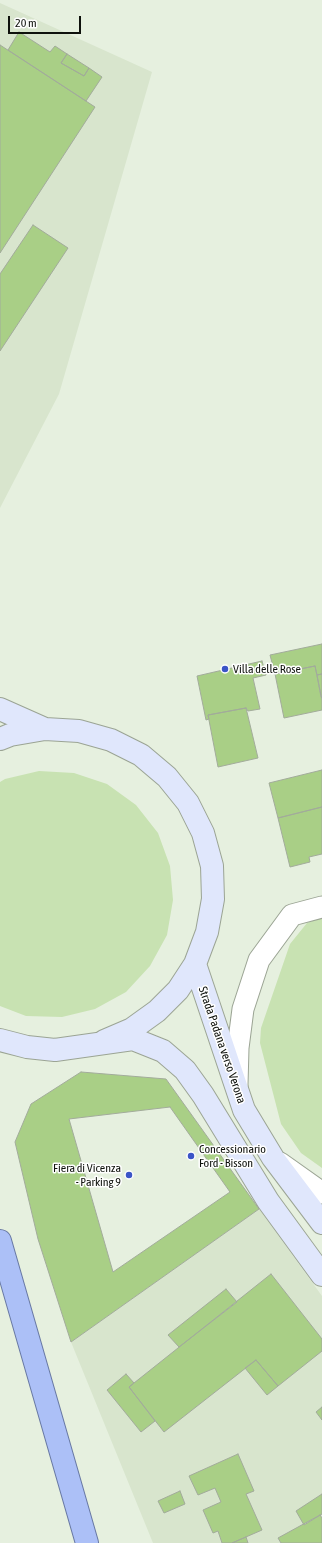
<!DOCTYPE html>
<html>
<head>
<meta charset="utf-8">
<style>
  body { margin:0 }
  #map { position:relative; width:322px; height:1543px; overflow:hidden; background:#e6f0df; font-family:"Asap Condensed",sans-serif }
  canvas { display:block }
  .scale { position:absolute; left:8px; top:16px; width:73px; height:18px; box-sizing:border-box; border:2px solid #0e110c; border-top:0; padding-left:5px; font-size:12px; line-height:14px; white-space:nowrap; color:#0e110c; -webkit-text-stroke:3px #fff; paint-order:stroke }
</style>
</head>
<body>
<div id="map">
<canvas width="322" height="1543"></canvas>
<div class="scale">20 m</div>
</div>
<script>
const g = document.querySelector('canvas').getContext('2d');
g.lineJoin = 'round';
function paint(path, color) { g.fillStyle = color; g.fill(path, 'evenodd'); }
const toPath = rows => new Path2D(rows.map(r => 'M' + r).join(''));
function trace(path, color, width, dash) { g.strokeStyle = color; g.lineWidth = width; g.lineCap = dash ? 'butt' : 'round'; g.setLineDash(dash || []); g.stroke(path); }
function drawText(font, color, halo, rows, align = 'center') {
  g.font = font + ' "Asap Condensed",sans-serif'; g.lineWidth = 3; g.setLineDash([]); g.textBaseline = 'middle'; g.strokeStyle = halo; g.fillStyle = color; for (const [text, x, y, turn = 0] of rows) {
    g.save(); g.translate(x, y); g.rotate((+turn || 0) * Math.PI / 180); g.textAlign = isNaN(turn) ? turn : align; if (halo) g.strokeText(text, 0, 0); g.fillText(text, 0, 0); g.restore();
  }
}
paint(toPath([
  [0,3,152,72,59,394,0,508],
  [259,1209,322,1296,322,1543,153,1543,71,1342]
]), '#d8e5cd');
paint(toPath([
  [39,771,74,773,107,784,136,805,158,833,170,866,173,900,167,935,150,966,126,992,95,1009,62,1017,26,1016,0,1006,0,782,5,779],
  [322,917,322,1168,301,1153,281,1124,260,1043,261,1028,290,944,307,923]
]), '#c8e2b2');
const building = toPath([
  [19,32,50,52,55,46,67,54,61,63,84,76,89,68,102,77,86,101,8,50,19,32],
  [0,45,95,107,0,253,0,45],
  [67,54,89,68,84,76,61,63,67,54],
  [33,225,68,248,0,351,0,274,33,225],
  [322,644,322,674,317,675,315,666,275,674,270,655,322,644],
  [262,661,266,675,253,678,260,709,248,711,246,708,208,715,209,719,206,720,197,676,262,661],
  [315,666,322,700,322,710,284,718,275,674,315,666],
  [322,674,322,697,321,697,317,675,322,674],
  [246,708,258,758,218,767,208,715,246,708],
  [322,770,322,807,278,818,269,783,322,770],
  [322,807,322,854,309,857,310,862,290,867,278,818,322,807],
  [81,1072,166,1079,259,1209,71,1342,38,1239,15,1142,31,1104,81,1072],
  [170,1107,230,1192,113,1272,69,1119,170,1107],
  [271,1274,322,1339,322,1351,278,1386,256,1360,164,1432,129,1387,271,1274],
  [226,1289,237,1302,179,1347,168,1335,226,1289],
  [256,1360,278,1386,267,1395,245,1368,256,1360],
  [126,1374,134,1383,129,1387,155,1421,141,1432,107,1390,126,1374],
  [322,1407,322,1420,316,1412,322,1407],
  [238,1454,254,1491,246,1494,262,1530,232,1543,222,1543,218,1531,213,1533,203,1510,221,1502,215,1488,198,1495,189,1476,238,1454],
  [180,1491,185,1504,164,1513,158,1501,180,1491],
  [322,1494,322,1514,304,1525,296,1511,322,1494],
  [320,1515,322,1518,322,1543,281,1543,278,1538,320,1515],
  [246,1537,248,1543,232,1543,246,1537]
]);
paint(building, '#a9cf86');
trace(building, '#a2ab9b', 1);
const minor = toPath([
  [237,1085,238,1048,243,1009,259,960,292,915,322,907],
  [280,1163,322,1193]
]);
const secondary = toPath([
  [0,709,45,729],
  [0,739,10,735,45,729,79,731,111,740,141,755,167,777,188,803,203,833,212,866,213,899,207,932,195,964,178,990,157,1011,132,1029,104,1041],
  [195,964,244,1110,273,1158,322,1223],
  [0,1040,27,1047,55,1050,133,1039,163,1051,185,1070,203,1095,268,1201,322,1275]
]);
const trunk = toPath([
  [0,1241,87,1543]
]);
trace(minor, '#9ba494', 23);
trace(secondary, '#9ba494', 24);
trace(trunk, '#6878a3', 24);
trace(minor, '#fff', 21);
trace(secondary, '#e0e7fc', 22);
trace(trunk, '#acc0f7', 22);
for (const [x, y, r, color] of [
  [225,669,4,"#3b54c7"],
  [191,1156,4,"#3b54c7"],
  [129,1175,4,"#3b54c7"]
]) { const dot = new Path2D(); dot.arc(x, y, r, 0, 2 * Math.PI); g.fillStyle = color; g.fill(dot); trace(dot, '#fff', 1.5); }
drawText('12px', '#0e110c', '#fff', [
  ["Villa delle Rose",233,669],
  ["Concessionario",199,1149],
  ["Ford - Bisson",199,1163],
  ["Fiera di Vicenza",121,1168,"right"],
  ["- Parking 9",121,1182,"right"]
], 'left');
drawText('12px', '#0e110c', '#fff', [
  ["Strada Padana verso Verona",222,1045,71]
]);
</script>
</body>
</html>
